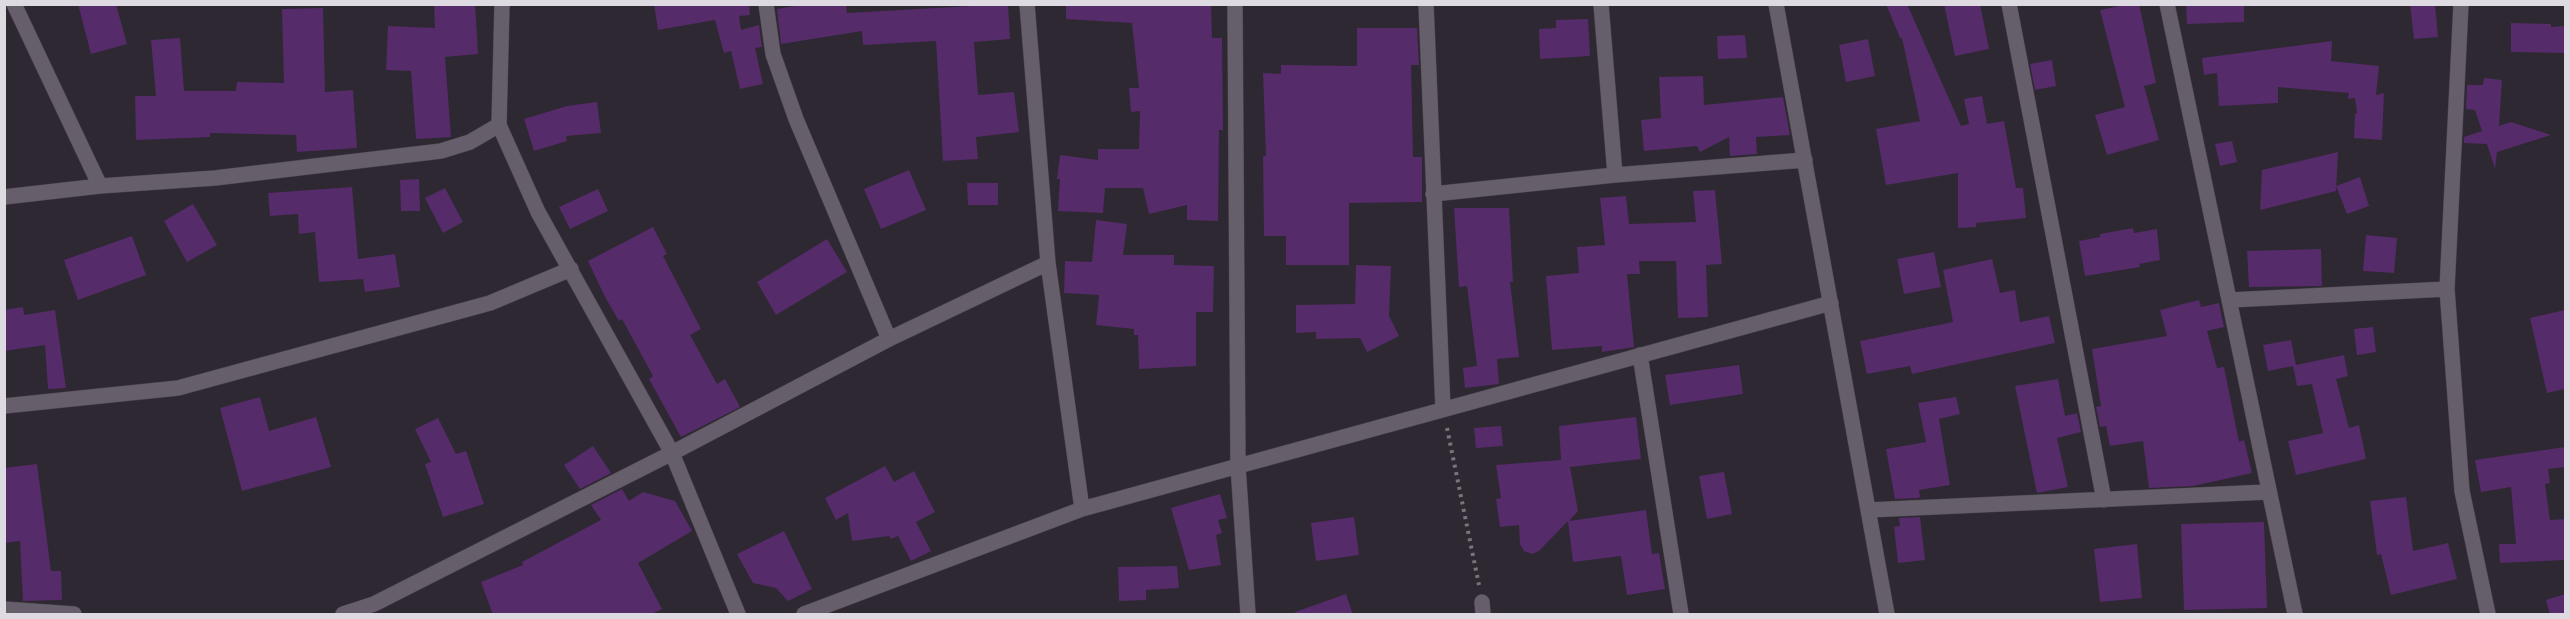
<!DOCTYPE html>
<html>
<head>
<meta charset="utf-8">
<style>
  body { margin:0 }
  #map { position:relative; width:2570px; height:619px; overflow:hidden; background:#2e2832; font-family:Spectral,serif }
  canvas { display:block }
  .frame { position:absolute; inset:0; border:6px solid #dedae1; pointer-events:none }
</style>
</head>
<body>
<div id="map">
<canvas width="2570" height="619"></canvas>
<div class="frame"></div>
</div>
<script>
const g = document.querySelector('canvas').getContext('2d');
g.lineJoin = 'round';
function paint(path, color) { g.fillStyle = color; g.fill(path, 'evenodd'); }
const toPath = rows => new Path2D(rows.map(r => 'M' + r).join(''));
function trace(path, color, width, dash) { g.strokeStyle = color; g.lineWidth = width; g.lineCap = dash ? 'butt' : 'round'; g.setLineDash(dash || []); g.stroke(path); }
paint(toPath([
  [78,4,116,4,127,44,91,54],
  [434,4,475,4,478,54,445,57,451,137,416,139,411,71,386,70,388,26,435,28],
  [654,4,749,4,750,15,739,16,741,30,759,25,762,47,755,48,763,84,740,89,731,51,724,53,715,20,658,30],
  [807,4,846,4,847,13,1008,4,1010,39,974,42,978,95,1014,92,1019,132,976,137,978,159,943,161,936,41,863,45,862,31,781,44,777,9],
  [1066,4,1211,4,1212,38,1222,38,1223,130,1219,130,1218,221,1187,220,1187,205,1149,214,1143,188,1105,188,1103,213,1058,211,1060,179,1057,179,1060,155,1098,160,1098,149,1139,149,1140,111,1131,112,1129,88,1139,88,1132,23,1066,19],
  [1886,4,1907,4,1961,126,1969,124,1964,99,1982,96,1987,124,2004,121,2016,188,2023,188,2026,218,1976,223,1976,227,1958,228,1958,173,1886,185,1876,129,1920,121,1902,38,1900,38],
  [1944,4,1980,4,1989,49,1955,56],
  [2129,4,2139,4,2156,83,2144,86,2159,140,2107,155,2095,115,2125,107,2100,10],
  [2186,4,2244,4,2244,22,2187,24],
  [2410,4,2435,4,2438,37,2414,39],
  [323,8,325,92,353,90,357,148,297,152,296,135,210,133,210,137,136,140,135,96,156,96,151,40,180,38,184,91,236,91,237,82,284,83,282,9],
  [1588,19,1590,56,1540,59,1539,29,1556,28,1556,20],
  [2511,23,2551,24,2551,27,2565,26,2565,53,2511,52],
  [1357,28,1417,28,1419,65,1411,65,1413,157,1422,157,1422,202,1349,203,1349,265,1286,265,1286,236,1264,236,1263,156,1266,156,1263,73,1281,74,1281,65,1357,66],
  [1745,35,1747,58,1718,59,1717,36],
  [1868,39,1875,76,1846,82,1839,45],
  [2332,41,2331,61,2379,66,2376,95,2384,93,2382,140,2354,138,2355,114,2357,113,2355,98,2348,99,2349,93,2278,87,2278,103,2219,106,2217,73,2204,75,2202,58],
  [2052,60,2056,86,2035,90,2030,64],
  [1703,76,1704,105,1783,97,1790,135,1756,137,1757,154,1730,156,1729,137,1700,152,1697,146,1644,151,1641,120,1661,118,1659,77],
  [2484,78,2502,80,2499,126,2511,122,2551,135,2497,152,2495,169,2487,144,2464,143,2464,137,2482,131,2475,110,2466,109,2467,85,2483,85],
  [597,102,601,133,566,136,567,141,534,151,524,119,567,106],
  [2232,141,2237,162,2220,166,2215,144],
  [2338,152,2336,191,2260,210,2262,170],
  [909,170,926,210,881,229,864,189],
  [2360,177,2369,206,2347,214,2336,186],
  [419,179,420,211,401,211,400,180],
  [967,183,998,183,998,205,968,205],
  [352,187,358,259,395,254,400,287,365,292,363,279,319,282,315,232,299,234,298,214,270,216,268,193],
  [445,188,463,222,443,233,425,198],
  [598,189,608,211,570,229,559,207],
  [1715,190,1722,264,1706,265,1708,317,1678,318,1676,261,1639,261,1640,274,1627,274,1634,347,1602,352,1602,346,1552,350,1546,276,1579,273,1577,247,1605,245,1600,198,1626,196,1629,224,1696,222,1693,191],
  [193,204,217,245,187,262,164,221],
  [1454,208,1509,208,1513,282,1510,282,1519,357,1497,359,1499,384,1465,388,1463,368,1477,366,1467,286,1459,287],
  [1096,220,1127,224,1123,255,1174,255,1174,265,1214,266,1213,312,1196,312,1196,366,1139,369,1138,335,1134,335,1134,329,1096,325,1099,295,1064,293,1065,261,1092,262],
  [653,227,667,254,663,256,701,329,690,335,717,384,725,379,740,407,681,437,649,379,653,376,622,319,619,321,605,297,588,261],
  [2133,228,2134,233,2157,229,2160,260,2139,264,2140,267,2085,276,2079,241,2100,237,2100,234],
  [2366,235,2397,238,2394,273,2363,271],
  [132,236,146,275,78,300,64,260],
  [827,239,847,272,776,315,757,282],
  [2321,249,2322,286,2249,287,2247,251],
  [1934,252,1941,287,1904,294,1897,259],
  [1992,259,2000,293,2015,290,2020,322,2049,316,2055,343,1912,374,1910,366,1867,374,1860,341,1953,322,1943,270],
  [1356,265,1391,266,1389,316,1399,336,1367,352,1360,338,1316,339,1316,332,1296,333,1296,305,1355,304],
  [2199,300,2201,307,2219,303,2224,327,2207,331,2217,368,2224,367,2239,442,2244,440,2252,473,2193,486,2149,488,2143,441,2110,446,2106,426,2100,427,2096,407,2101,406,2092,349,2167,336,2160,310],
  [23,307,24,315,55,310,66,388,48,389,45,345,4,351,4,310],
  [2565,310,2565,389,2547,393,2530,318],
  [2373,327,2376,352,2357,355,2354,329],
  [2291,340,2296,365,2344,355,2348,376,2336,379,2349,428,2359,425,2366,459,2296,475,2288,441,2323,433,2312,384,2297,386,2293,366,2268,371,2263,345],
  [1739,365,1743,394,1670,405,1665,375],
  [2058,379,2065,416,2077,413,2081,432,2057,438,2068,487,2037,493,2015,386],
  [260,397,269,431,316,417,331,467,242,491,220,408],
  [1956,397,1960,414,1939,419,1950,485,1919,490,1920,497,1918,498,1895,499,1886,449,1926,442,1918,403],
  [1636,417,1641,459,1570,467,1578,511,1569,521,1646,510,1652,554,1659,553,1665,589,1627,595,1621,556,1573,562,1568,521,1539,551,1532,554,1524,551,1520,544,1519,525,1500,527,1496,499,1501,498,1496,465,1561,460,1559,426],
  [438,418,456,454,466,451,484,504,443,517,425,464,431,462,415,429],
  [1501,426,1503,446,1476,448,1474,428],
  [593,446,611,473,580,489,564,465],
  [2565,447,2565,467,2548,469,2550,483,2545,484,2550,520,2565,519,2565,560,2500,563,2499,544,2516,544,2511,487,2481,492,2475,460],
  [37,464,51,571,61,571,62,600,23,601,20,541,4,543,4,468],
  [885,466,894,482,914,471,935,512,916,522,931,551,911,561,898,536,891,539,889,536,852,541,848,513,836,520,825,498],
  [1724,472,1732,514,1707,519,1699,476],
  [622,489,629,501,643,492,675,501,692,531,638,563,662,609,650,615,493,615,481,582,523,565,522,562,601,520,591,505],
  [1220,494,1227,518,1218,520,1222,533,1216,535,1221,565,1189,570,1171,508],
  [2406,497,2413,551,2448,543,2457,579,2391,595,2381,554,2377,555,2370,501],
  [1354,517,1359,555,1316,561,1311,523],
  [1920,517,1925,560,1898,563,1894,527,1900,526,1899,518],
  [2264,522,2267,608,2184,610,2181,524],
  [784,531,812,589,788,601,776,588,753,583,737,554],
  [2137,544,2142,598,2100,602,2094,549],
  [1177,566,1179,588,1146,590,1146,600,1119,601,1118,567],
  [1346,594,1353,615,1296,615,1295,612],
  [2565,594,2565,615,2550,615,2546,600]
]), '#552b69');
const street = toPath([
  [14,4,100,186],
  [502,4,499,125,538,212,672,453,738,614],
  [766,4,773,54,796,119,889,339],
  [1027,4,1048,263,1082,509],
  [1235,4,1238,466,1248,614],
  [1426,4,1443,409],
  [1601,4,1615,175],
  [1776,4,1887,614],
  [2009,4,2104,500],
  [2167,4,2295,614],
  [2461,4,2447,289,2462,491,2488,614],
  [1433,194,1615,175,1805,160],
  [4,197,100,186,215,178,441,151,470,142,499,125],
  [2230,300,2447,289],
  [1640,355,1681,614],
  [4,406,178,388,490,303,571,269],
  [1868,510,2267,492],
  [1482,602,1483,614],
  [4,609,74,614],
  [343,614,374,604,672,453,889,339,1048,263],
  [804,614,1082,509,1831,303]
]);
trace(street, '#4b454e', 16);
trace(toPath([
  [1447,428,1479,585]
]), '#79737c', 4, [3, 4.5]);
trace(street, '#665f6b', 15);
</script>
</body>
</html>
